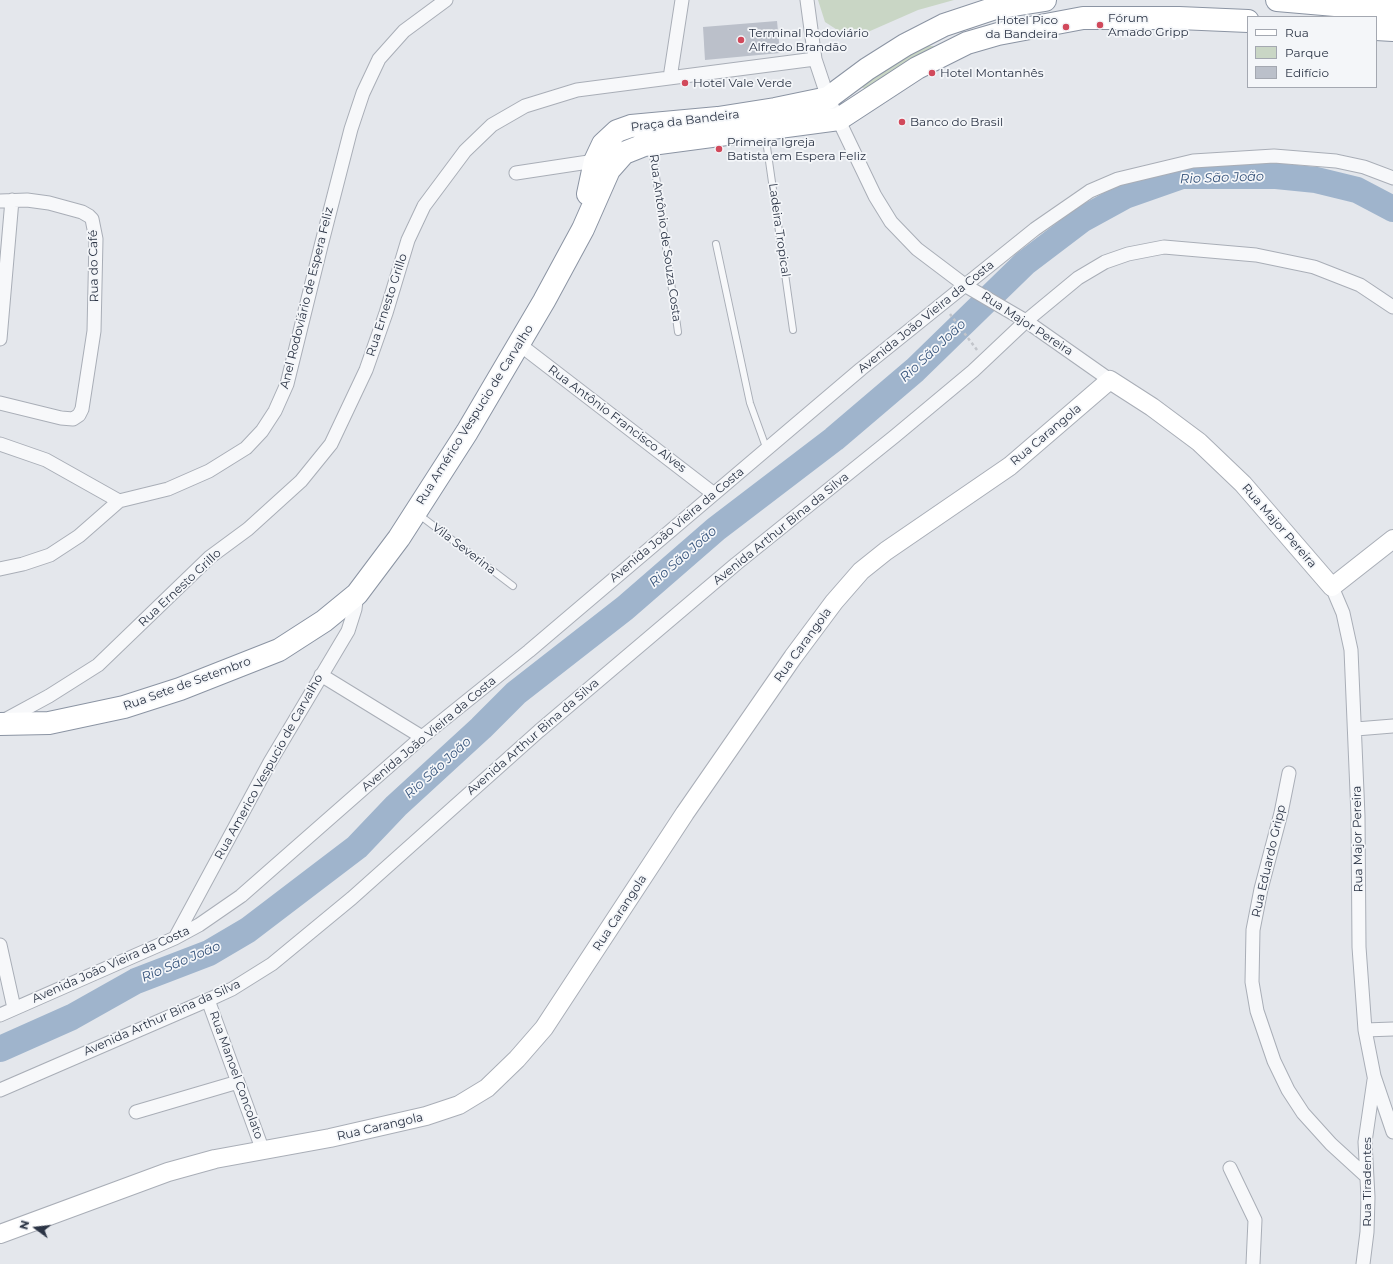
<!DOCTYPE html>
<html>
<head>
<meta charset="utf-8">
<style>
  body { margin:0 }
  #map { position:relative; width:1393px; height:1264px; overflow:hidden; background:#e4e7ec; font-family:Montserrat,sans-serif }
  canvas { display:block }
  .legend { position:absolute; left:1247px; top:16px; width:130px; height:72px; box-sizing:border-box; background:#f4f6f9; border:1px solid #a4a8b1; margin:0; padding:5px 7px; list-style:none; font-size:12px; color:#2b3445 }
  .legend li { display:flex; align-items:center; gap:8px; height:20px }
  .legend b { width:20px; border:1px solid #a4a8b1 }
  .north { position:absolute; left:16px; top:1208px; width:40px; height:40px; -webkit-text-stroke:3px #f4f6f9; paint-order:stroke; rotate:285deg; font-size:11px; font-weight:700; line-height:16px; text-align:center; color:#2b3445 }
  .north::after { content:''; display:block; margin:auto; width:14px; height:18px; background:#2b3445; clip-path:polygon(50% 0,100% 100%,50% 72%,0 100%) }
</style>
</head>
<body>
<div id="map">
<canvas width="1393" height="1264"></canvas>
<ul class="legend">
<li><b style="height:5px;background:#fff"></b>Rua</li>
<li><b style="height:11px;background:#c9d6c5"></b>Parque</li>
<li><b style="height:11px;background:#bbc0ca"></b>Edifício</li>
</ul>
<div class="north">N</div>
</div>
<script>
const g = document.querySelector('canvas').getContext('2d');
g.lineJoin = 'round';
function paint(path, color) { g.fillStyle = color; g.fill(path, 'evenodd'); }
const toPath = rows => new Path2D(rows.map(r => 'M' + r).join(''));
function trace(path, color, width, dash) { g.strokeStyle = color; g.lineWidth = width; g.lineCap = dash ? 'butt' : 'round'; g.setLineDash(dash || []); g.stroke(path); }
function drawText(font, color, halo, rows, align = 'center') {
  g.font = font + ' Montserrat,sans-serif'; g.lineWidth = 3.5; g.setLineDash([]); g.textBaseline = 'middle'; g.strokeStyle = halo; g.fillStyle = color; for (const [text, x, y, turn = 0] of rows) {
    g.save(); g.translate(x, y); g.rotate((+turn || 0) * Math.PI / 180); g.textAlign = isNaN(turn) ? turn : align; if (halo) g.strokeText(text, 0, 0); g.fillText(text, 0, 0); g.restore();
  }
}
paint(toPath([
  [818,0,954,0,918,10,861,35,842,33,825,22],
  [920,46,939,46,868,90,861,87,863,82]
]), '#c9d6c5');
trace(toPath([
  [0,1049,72,1017,136,981,209,953,248,930,311,882,357,847,396,806,481,728,516,693,625,608,716,529,834,439,915,370,1025,263,1083,219,1125,196,1182,176,1276,176,1316,180,1357,190,1393,209]
]), '#9fb4cc', 26);
paint(toPath([
  [777,21,780,53,705,60,703,27]
]), '#bbc0ca');
const lane = toPath([
  [765,133,793,330],
  [652,148,678,332],
  [716,244,750,403,767,450],
  [418,514,513,586]
]);
const street = toPath([
  [807,0,815,59,828,98,875,196,891,222,917,249,966,286,1026,321,1110,380],
  [670,78,682,0],
  [516,173,595,161],
  [0,201,27,200,49,203,82,212,89,216,92,219,96,239,94,331,82,409,79,415,73,419,61,418,0,403],
  [0,339,12,200],
  [519,344,714,494],
  [0,444,46,460,119,501,168,489,209,471,246,448,262,431,275,411,287,384,321,246,351,129,363,93,379,59,404,31,446,0],
  [0,569,23,564,50,555,79,536,119,501],
  [1332,587,1343,613,1351,650,1358,816,1359,947,1365,1030,1374,1076,1393,1132],
  [321,675,422,737],
  [3,721,49,696,98,665,210,557,248,529,301,481,331,444,366,370,386,313,408,240,424,206,465,151,492,125,525,106,577,90,815,59],
  [1356,729,1393,726],
  [1289,773,1281,813,1261,889,1253,930,1252,982,1257,1011,1274,1061,1288,1090,1303,1113,1331,1144,1366,1176],
  [175,938,270,762,348,631,355,609,357,594],
  [0,945,14,1008],
  [208,1000,263,1151],
  [0,1015,175,938,199,925,241,896,422,737,529,651,861,369,1035,229,1090,191,1118,179,1193,161,1274,156,1336,161,1364,167,1393,178],
  [1365,1030,1393,1029],
  [0,1090,208,1000,232,989,272,964,352,898,539,731,736,564,895,436,973,371,1026,321,1078,278,1105,262,1128,254,1164,247,1256,255,1314,267,1360,285,1393,307],
  [136,1112,238,1082],
  [1230,1168,1255,1220,1253,1264],
  [1363,1264,1367,1232,1368,1197,1365,1142,1374,1080]
]);
const secondary = toPath([
  [0,1234,168,1172,215,1159,330,1138,426,1116,459,1105,487,1088,517,1059,544,1028,685,813,793,657,834,602,861,571,886,551,1010,466,1110,380,1152,407,1199,442,1243,484,1332,587,1393,539]
]);
const highway = toPath([
  [1277,0,1393,10],
  [1376,29,1393,30],
  [588,194,595,161,603,144,617,131,631,126,718,118,775,109,828,98,867,69,905,45,944,25,995,8,1045,0],
  [0,724,49,723,124,707,180,689,279,650,324,621,357,594,399,538,467,432,544,301,583,229,609,170,624,153,644,145,839,119,917,68,967,43,998,34,1083,18,1179,18,1248,21]
]);
trace(lane, '#a9aeb7', 8);
trace(street, '#a9aeb7', 15);
trace(secondary, '#a9aeb7', 20);
trace(highway, '#8b94a3', 24);
trace(toPath([
  [950,314,977,350]
]), '#c2c5cb', 2.5, [3, 3]);
trace(lane, '#f7f8fa', 6);
trace(street, '#f7f8fa', 13);
trace(secondary, '#fff', 18);
trace(highway, '#fff', 22);
for (const [x, y, r, color] of [
  [1100,25,4,"#d1495b"],
  [1066,27,4,"#d1495b"],
  [741,40,4,"#d1495b"],
  [932,73,4,"#d1495b"],
  [685,83,4,"#d1495b"],
  [902,122,4,"#d1495b"],
  [719,149,4,"#d1495b"]
]) { const dot = new Path2D(); dot.arc(x, y, r, 0, 2 * Math.PI); g.fillStyle = color; g.fill(dot); trace(dot, '#f4f6f9', 1.5); }
drawText('12px', '#2b3445', '#f4f6f9', [
  ["Fórum",1108,18],
  ["Amado Gripp",1108,32],
  ["Hotel Pico",1058,20,"right"],
  ["da Bandeira",1058,34,"right"],
  ["Terminal Rodoviário",749,33],
  ["Alfredo Brandão",749,47],
  ["Hotel Montanhês",940,73],
  ["Hotel Vale Verde",693,83],
  ["Banco do Brasil",910,122],
  ["Primeira Igreja",727,142],
  ["Batista em Espera Feliz",727,156]
], 'left');
drawText('12px', '#2b3445', '#f4f6f9', [
  ["Praça da Bandeira",685,121,-7],
  ["Ladeira Tropical",779,230,82],
  ["Rua Antônio de Souza Costa",665,238,82],
  ["Rua do Café",94,266,-91],
  ["Anel Rodoviário de Espera Feliz",307,298,-76],
  ["Rua Ernesto Grillo",387,305,-72],
  ["Avenida João Vieira da Costa",926,317,-39],
  ["Rua Major Pereira",1027,324,33],
  ["Rua Américo Vespucio de Carvalho",475,415,-58],
  ["Rua Antônio Francisco Alves",617,419,37],
  ["Rua Carangola",1046,435,-40],
  ["Avenida João Vieira da Costa",677,525,-40],
  ["Rua Major Pereira",1279,526,49],
  ["Avenida Arthur Bina da Silva",781,529,-39],
  ["Vila Severina",464,549,37],
  ["Rua Ernesto Grillo",180,588,-43],
  ["Rua Carangola",803,645,-54],
  ["Rua Sete de Setembro",187,684,-20],
  ["Avenida João Vieira da Costa",429,734,-40],
  ["Avenida Arthur Bina da Silva",533,737,-41],
  ["Rua Americo Vespucio de Carvalho",269,767,-61],
  ["Rua Major Pereira",1358,839,-91],
  ["Rua Eduardo Gripp",1269,861,-77],
  ["Rua Carangola",620,913,-57],
  ["Avenida João Vieira da Costa",111,965,-24],
  ["Avenida Arthur Bina da Silva",162,1018,-24],
  ["Rua Manoel Concolato",236,1075,70],
  ["Rua Carangola",380,1127,-13],
  ["Rua Tiradentes",1367,1182,-90]
]);
drawText('italic 13px', '#34527a', '#f4f6f9', [
  ["Rio São João",1222,178,-2],
  ["Rio São João",933,351,-43],
  ["Rio São João",683,557,-41],
  ["Rio São João",438,768,-42],
  ["Rio São João",181,962,-23]
]);
</script>
</body>
</html>
